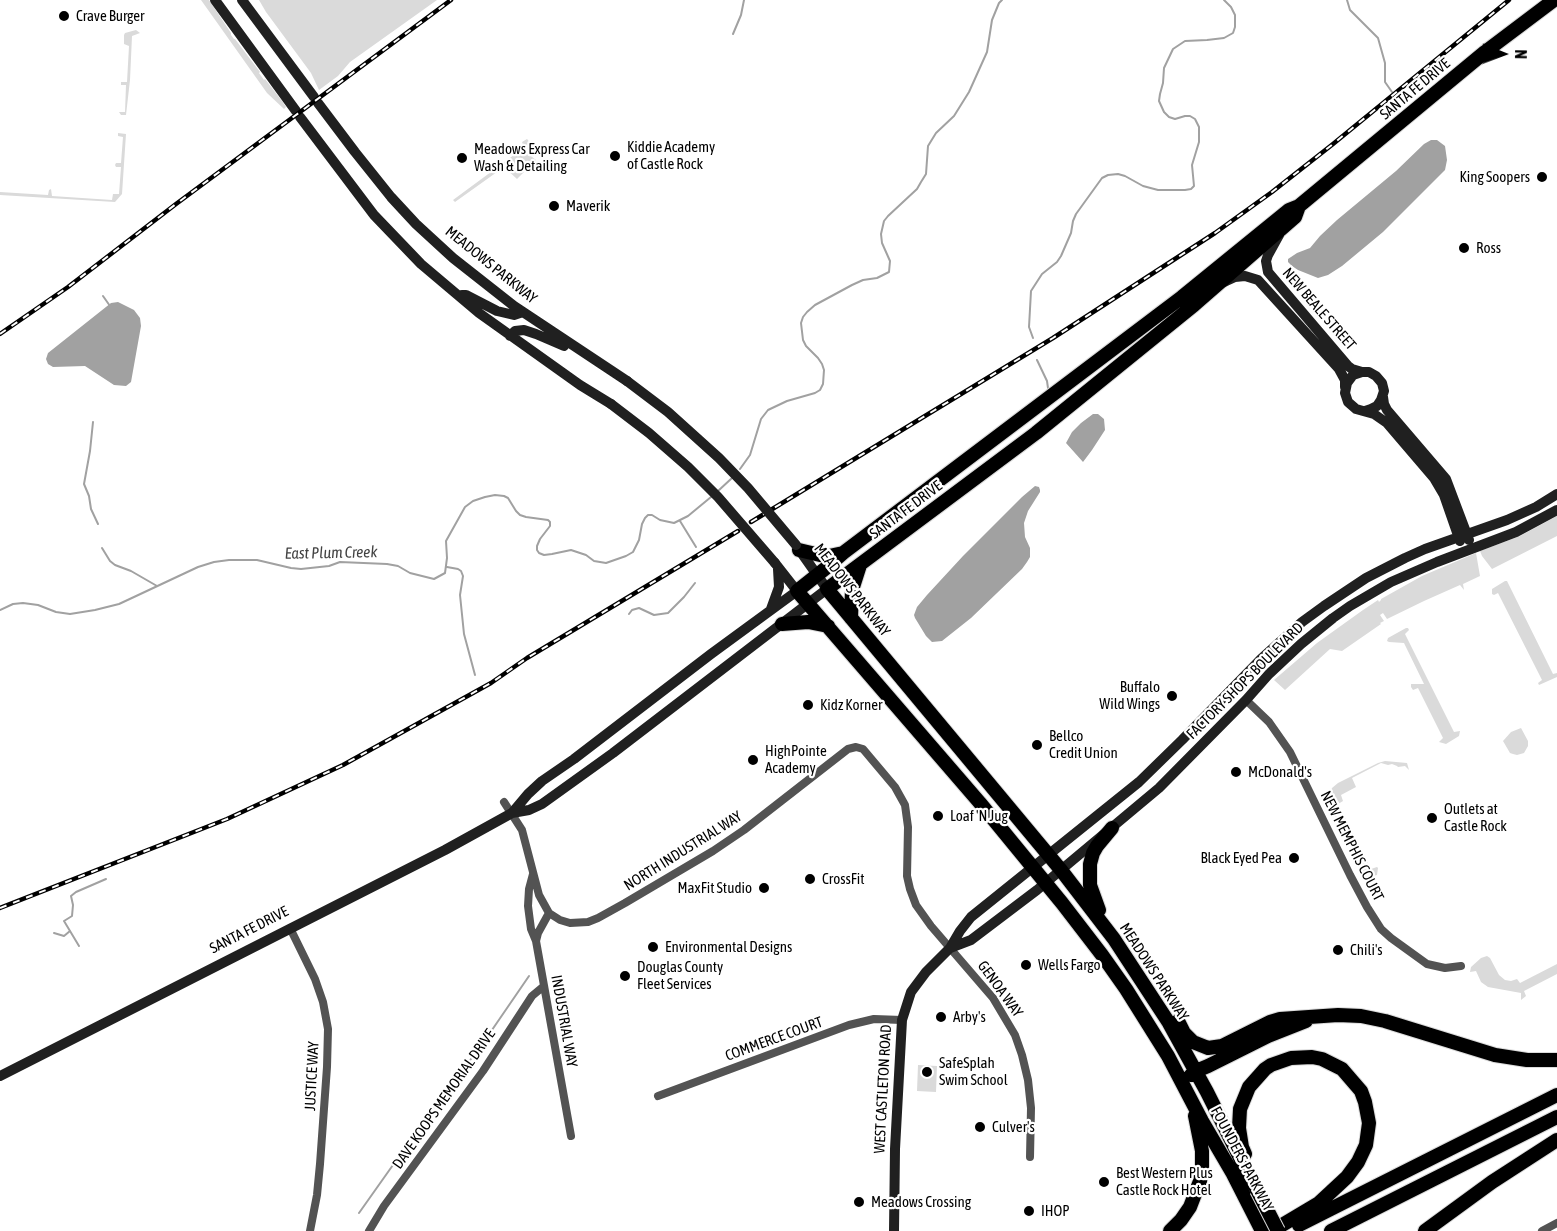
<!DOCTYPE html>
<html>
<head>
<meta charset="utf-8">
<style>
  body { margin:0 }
  #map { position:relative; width:1557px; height:1231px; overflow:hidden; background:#fff; font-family:"Asap Condensed",sans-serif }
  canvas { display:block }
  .north { position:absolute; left:1473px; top:24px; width:60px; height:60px; -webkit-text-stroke:4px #fff; paint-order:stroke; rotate:91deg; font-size:16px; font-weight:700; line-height:24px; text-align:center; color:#000 }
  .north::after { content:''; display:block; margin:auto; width:21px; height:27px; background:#000; clip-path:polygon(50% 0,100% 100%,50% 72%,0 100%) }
</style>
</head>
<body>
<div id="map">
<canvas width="1557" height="1231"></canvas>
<div class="north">N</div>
</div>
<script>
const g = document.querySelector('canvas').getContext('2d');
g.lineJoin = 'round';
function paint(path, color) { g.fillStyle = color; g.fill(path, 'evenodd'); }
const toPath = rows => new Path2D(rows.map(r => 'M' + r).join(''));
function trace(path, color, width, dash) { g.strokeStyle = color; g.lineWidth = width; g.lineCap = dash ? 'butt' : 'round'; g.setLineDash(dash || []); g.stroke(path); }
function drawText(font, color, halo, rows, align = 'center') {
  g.font = font + ' "Asap Condensed",sans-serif'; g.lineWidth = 4.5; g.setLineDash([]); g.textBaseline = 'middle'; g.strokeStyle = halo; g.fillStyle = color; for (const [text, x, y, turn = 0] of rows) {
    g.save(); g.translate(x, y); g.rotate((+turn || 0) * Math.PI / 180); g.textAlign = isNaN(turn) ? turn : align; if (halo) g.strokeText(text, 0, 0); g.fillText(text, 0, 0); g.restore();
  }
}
paint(toPath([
  [201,0,209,0,231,33,231,35,234,39,235,39,260,72,259,73,264,80,265,79,282,101,286,107,284,109,267,93],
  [259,0,437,0,350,62,338,76,319,90,311,73,266,12],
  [136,30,140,33,132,36,130,80,126,115,121,115,119,112,125,112,126,85,121,85,121,82,127,82,129,46,124,44,124,35,125,33],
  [118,133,126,134,122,194,115,202,0,195,0,192,48,195,49,190,51,189,52,196,112,200,113,194,119,194,121,167,116,167,115,165,116,163,121,163,123,137,118,136],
  [527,139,533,146,527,150,527,153,536,160,517,179,504,167,455,202,453,200,518,152,519,154,522,153,521,150,524,147,522,142],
  [1557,516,1557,536,1492,569,1482,556,1480,551,1520,536],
  [1476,553,1480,576,1463,584,1464,590,1460,585,1424,601,1387,619,1383,613,1380,615,1384,621,1380,623,1381,624,1342,651,1330,649,1285,690,1274,680,1317,643,1363,610,1378,600,1379,602,1381,600,1381,599,1422,576],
  [1505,581,1507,581,1553,674,1557,673,1557,677,1539,685,1538,683,1542,680,1498,593,1494,595,1492,594,1492,589],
  [1406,628,1408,628,1409,630,1405,634,1454,732,1460,731,1459,736,1446,744,1439,742,1443,738,1418,688,1413,690,1411,687,1411,684,1424,684,1404,643,1389,642,1387,641,1388,638],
  [1521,728,1528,741,1528,746,1524,753,1517,755,1513,754,1510,753,1503,741,1511,732],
  [1385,761,1407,763,1409,770,1405,766,1398,767,1397,766,1392,764,1388,765,1381,763,1352,778,1356,787,1341,795,1343,801,1338,804,1371,869,1377,867,1378,868,1377,875,1368,877,1365,874,1330,807,1329,796,1332,788,1338,783,1378,763],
  [1487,956,1490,958,1499,975,1505,980,1511,981,1517,979,1520,983,1557,964,1557,974,1524,991,1526,996,1521,1000,1521,993,1488,987,1481,982,1476,971,1470,972,1471,967,1481,958],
  [918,1065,937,1066,936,1092,917,1091]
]), '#dadada');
paint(toPath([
  [1431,140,1437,140,1445,146,1447,160,1445,170,1383,232,1342,266,1328,275,1318,278,1298,270,1292,266,1288,262,1288,259,1297,253,1310,248,1320,236,1337,220,1396,171,1424,144],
  [118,302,134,310,140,318,141,326,131,382,126,386,114,385,85,366,53,367,48,364,46,359,48,353,111,303],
  [1093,414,1098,414,1104,419,1105,430,1092,450,1083,462,1066,443,1072,432,1081,423],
  [1035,486,1039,487,1040,490,1040,492,1028,511,1024,523,1025,537,1030,548,1030,557,1027,562,1022,569,971,618,942,641,932,642,926,636,915,618,914,615,917,607,927,595,963,556,1022,497]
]), '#a1a1a1');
trace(toPath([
  [1347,0,1350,10,1378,38,1385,63,1385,82,1392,92],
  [733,34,741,15,744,0],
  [1397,97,1404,105],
  [103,296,110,306],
  [1033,338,1029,327,1031,291,1042,274,1057,262,1061,256,1071,233,1073,221,1076,214,1102,178,1108,175,1118,174,1125,176,1143,186,1158,190,1185,190,1191,189,1194,186,1192,165,1199,142,1199,127,1195,119,1190,116,1185,116,1175,119,1169,117,1164,112,1159,101,1160,94,1163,83,1164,68,1173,49,1185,41,1207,40,1224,38,1233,33,1235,27,1235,15,1231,7,1224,0],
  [1037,360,1047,381,1048,388],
  [93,422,90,451,84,484,89,496,91,509,98,524],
  [740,469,750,455,761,419,768,410,787,401,815,393,820,390,823,384,824,370,822,364,818,358,806,346,803,340,801,323,803,317,807,312,815,305,852,285,863,280,877,278,889,272,890,261,882,243,881,234,884,221,888,216,917,189,921,182,926,174,928,146,936,133,954,116,969,92,987,52,992,20,999,3,1002,0],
  [718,491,732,478],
  [680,521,696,547],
  [102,548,110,561,115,565,131,571,157,586],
  [447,567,458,569,461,571,463,576,460,595,464,634,475,675],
  [0,610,13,604,23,603,38,605,56,612,70,614,95,610,119,604,134,597,198,567,214,562,229,560,257,560,291,568,301,569,329,566,340,562,387,564,398,566,410,573,434,579,445,573,447,558,446,541,465,507,473,501,485,497,495,495,504,496,508,498,516,511,520,515,526,517,548,520,550,522,550,526,540,539,537,546,537,550,539,553,544,555,552,554,571,550,586,555,594,561,606,563,626,556,633,552,639,540,642,524,645,518,648,515,652,515,660,520,674,523,688,516,711,497],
  [629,614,632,610,639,608,654,615,668,613,684,597,695,583],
  [54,933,64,936,70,931],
  [79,946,64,921,72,916,73,905,71,896,76,892,106,879],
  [359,1213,434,1107,481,1046,529,976]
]), '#a1a1a1', 2);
const highway = toPath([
  [799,550,820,555,829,556,843,553],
  [851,618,852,590,860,565],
  [782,624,808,622,828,626],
  [1099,910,1090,885,1090,864,1093,853,1097,846,1112,828],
  [1178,1021,1184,1033,1193,1042,1208,1048,1222,1046,1270,1022,1280,1019,1338,1015,1361,1016,1385,1021,1495,1055,1527,1060,1557,1060],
  [1191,1075,1196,1071,1208,1066,1268,1036,1306,1021],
  [1245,1154,1242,1147,1239,1128,1240,1109,1249,1087,1265,1069,1271,1065,1291,1058,1312,1057,1322,1059,1342,1069,1361,1091,1365,1102,1369,1123,1366,1145,1358,1162,1347,1177,1319,1203,1272,1231],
  [1257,1190,1242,1162,1207,1092,1169,1023,1114,939,1061,870,827,589,1036,433,1194,305,1295,217,1299,206],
  [1299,1225,1557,1095],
  [1170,1231,1181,1220,1190,1207,1200,1181,1202,1166,1202,1151,1195,1116],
  [1262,1231,1233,1174,1202,1121,1168,1056,1126,989,1102,955,1062,903,980,803,797,591,826,568,843,553,1182,297,1289,210,1299,206,1485,52,1554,0],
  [1331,1231,1557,1117],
  [1425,1231,1492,1182,1557,1140]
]);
trace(highway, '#dbdbdb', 16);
trace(toPath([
  [1246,700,1269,722,1290,752,1350,875,1367,907,1381,929,1391,938,1427,964,1445,968,1461,966],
  [504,802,522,830,539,895,549,913,560,920,570,923,588,922,598,918,625,903,713,851,744,830,848,749,856,747,863,749,895,787,905,805,908,827,907,876,910,889,916,905,931,926,993,998,1015,1035,1022,1055,1028,1080,1031,1108,1030,1157],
  [533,874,529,889,528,906,531,929,536,941],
  [549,913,538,933,536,941,571,1136],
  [290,928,315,979,323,1002,328,1029,327,1067,320,1164,317,1195,310,1231],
  [658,1096,849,1025,874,1019,902,1020],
  [369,1231,384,1206,483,1071,532,996,544,986],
  [1542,1231,1557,1223]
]), '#535353', 8);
trace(toPath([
  [215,0,296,111],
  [242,0,314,97],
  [318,103,355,152,391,197,416,224,453,258,514,306,627,381],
  [300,117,374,215,421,264,479,313,580,385,611,404],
  [1279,235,1268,255,1266,261,1268,272,1348,366,1352,369,1362,372],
  [1224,282,1235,277,1245,276,1258,280,1339,369,1345,380,1345,387],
  [462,295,466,295,497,311,514,315,523,312],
  [510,336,515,331,524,330,536,334,564,346],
  [1383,397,1384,404,1387,410,1446,479,1469,540],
  [1365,411,1371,409,1377,406,1381,400,1384,391,1382,383,1376,376,1369,372,1362,372,1353,375,1347,383,1345,393,1348,402,1356,409,1374,414,1387,423,1434,478,1444,495,1460,541],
  [771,609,779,587,778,569],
  [512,813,528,794,542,781,574,759,711,654,797,591,775,563],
  [950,948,960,931,971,917,1139,782,1182,740,1261,659,1302,622,1324,606,1366,578,1405,558,1425,549,1507,520,1536,507,1557,494],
  [0,1076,445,850,512,813,529,810,542,804,613,753,827,589,798,548],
  [894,1231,895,1149,902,1020,911,992,926,972,950,948,971,940,1037,890,1159,788,1246,700,1269,674,1301,644,1333,618,1350,606,1391,582,1437,562,1516,532,1557,510]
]), '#202020', 10);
trace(highway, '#000', 14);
const rail = toPath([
  [0,334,68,287,176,204,451,0],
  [751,522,1053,338,1215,233,1272,192,1333,144,1509,0],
  [0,908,227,819,343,765,491,683,527,658,738,531]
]);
trace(rail, '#000', 4.5);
trace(rail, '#fff', 2, [7]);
const highwayBridge = toPath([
  [1257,1190,1278,1231]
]);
trace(highwayBridge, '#dbdbdb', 16, []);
trace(toPath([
  [627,381,668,412,719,458,748,488,796,545],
  [611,404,649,433,688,467,718,497,775,563]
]), '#202020', 10);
trace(highwayBridge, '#000', 14);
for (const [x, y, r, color] of [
  [64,16,6,"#000"],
  [615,156,6,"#000"],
  [462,158,6,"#000"],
  [1542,177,6,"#000"],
  [554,206,6,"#000"],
  [1464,248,6,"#000"],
  [1172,696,6,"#000"],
  [808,705,6,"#000"],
  [1037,745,6,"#000"],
  [753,760,6,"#000"],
  [1236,772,6,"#000"],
  [938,816,6,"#000"],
  [1432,818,6,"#000"],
  [1294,858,6,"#000"],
  [810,879,6,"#000"],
  [764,888,6,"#000"],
  [653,947,6,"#000"],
  [1338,950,6,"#000"],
  [1026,965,6,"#000"],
  [625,976,6,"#000"],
  [941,1017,6,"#000"],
  [927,1072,6,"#000"],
  [980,1127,6,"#000"],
  [1104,1182,6,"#000"],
  [859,1202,6,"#000"],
  [1029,1211,6,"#000"]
]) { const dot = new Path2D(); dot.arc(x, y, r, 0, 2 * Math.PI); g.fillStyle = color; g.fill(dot); trace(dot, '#fff', 2); }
drawText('15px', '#000', '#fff', [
  ["Crave Burger",76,16],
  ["Kiddie Academy",627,147],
  ["of Castle Rock",627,164],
  ["Meadows Express Car",474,149],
  ["Wash & Detailing",474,166],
  ["King Soopers",1530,177,"right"],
  ["Maverik",566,206],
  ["Ross",1476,248],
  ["Buffalo",1160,687,"right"],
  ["Wild Wings",1160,704,"right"],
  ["Kidz Korner",820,705],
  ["Bellco",1049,736],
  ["Credit Union",1049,753],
  ["HighPointe",765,751],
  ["Academy",765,768],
  ["McDonald's",1248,772],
  ["Outlets at",1444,809],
  ["Castle Rock",1444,826],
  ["Loaf 'N Jug",950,816],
  ["Black Eyed Pea",1282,858,"right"],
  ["CrossFit",822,879],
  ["MaxFit Studio",752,888,"right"],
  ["Environmental Designs",665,947],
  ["Chili's",1350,950],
  ["Wells Fargo",1038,965],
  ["Douglas County",637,967],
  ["Fleet Services",637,984],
  ["Arby's",953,1017],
  ["SafeSplah",939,1063],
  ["Swim School",939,1080],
  ["Culver's",992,1127],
  ["Best Western Plus",1116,1173],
  ["Castle Rock Hotel",1116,1190],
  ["Meadows Crossing",871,1202],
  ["IHOP",1041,1211]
], 'left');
drawText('15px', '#000', '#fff', [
  ["SANTA FE DRIVE",1415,89,-40],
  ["MEADOWS PARKWAY",491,265,39],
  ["NEW BEALE STREET",1319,309,49],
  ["SANTA FE DRIVE",906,510,-37],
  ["MEADOWS PARKWAY",852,590,52],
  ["FACTORY SHOPS BOULEVARD",1245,681,-45],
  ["NEW MEMPHIS COURT",1352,846,63],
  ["NORTH INDUSTRIAL WAY",683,851,-32],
  ["SANTA FE DRIVE",249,930,-27],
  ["MEADOWS PARKWAY",1154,972,57],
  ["GENOA WAY",1000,989,54],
  ["INDUSTRIAL WAY",564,1021,80],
  ["COMMERCE COURT",774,1039,-20],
  ["JUSTICE WAY",312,1076,-87],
  ["WEST CASTLETON ROAD",883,1089,-87],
  ["DAVE KOOPS MEMORIAL DRIVE",444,1099,-55],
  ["FOUNDERS PARKWAY",1242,1159,62]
]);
drawText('italic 16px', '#424242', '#fff', [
  ["East Plum Creek",331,553,-1]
]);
</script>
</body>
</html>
